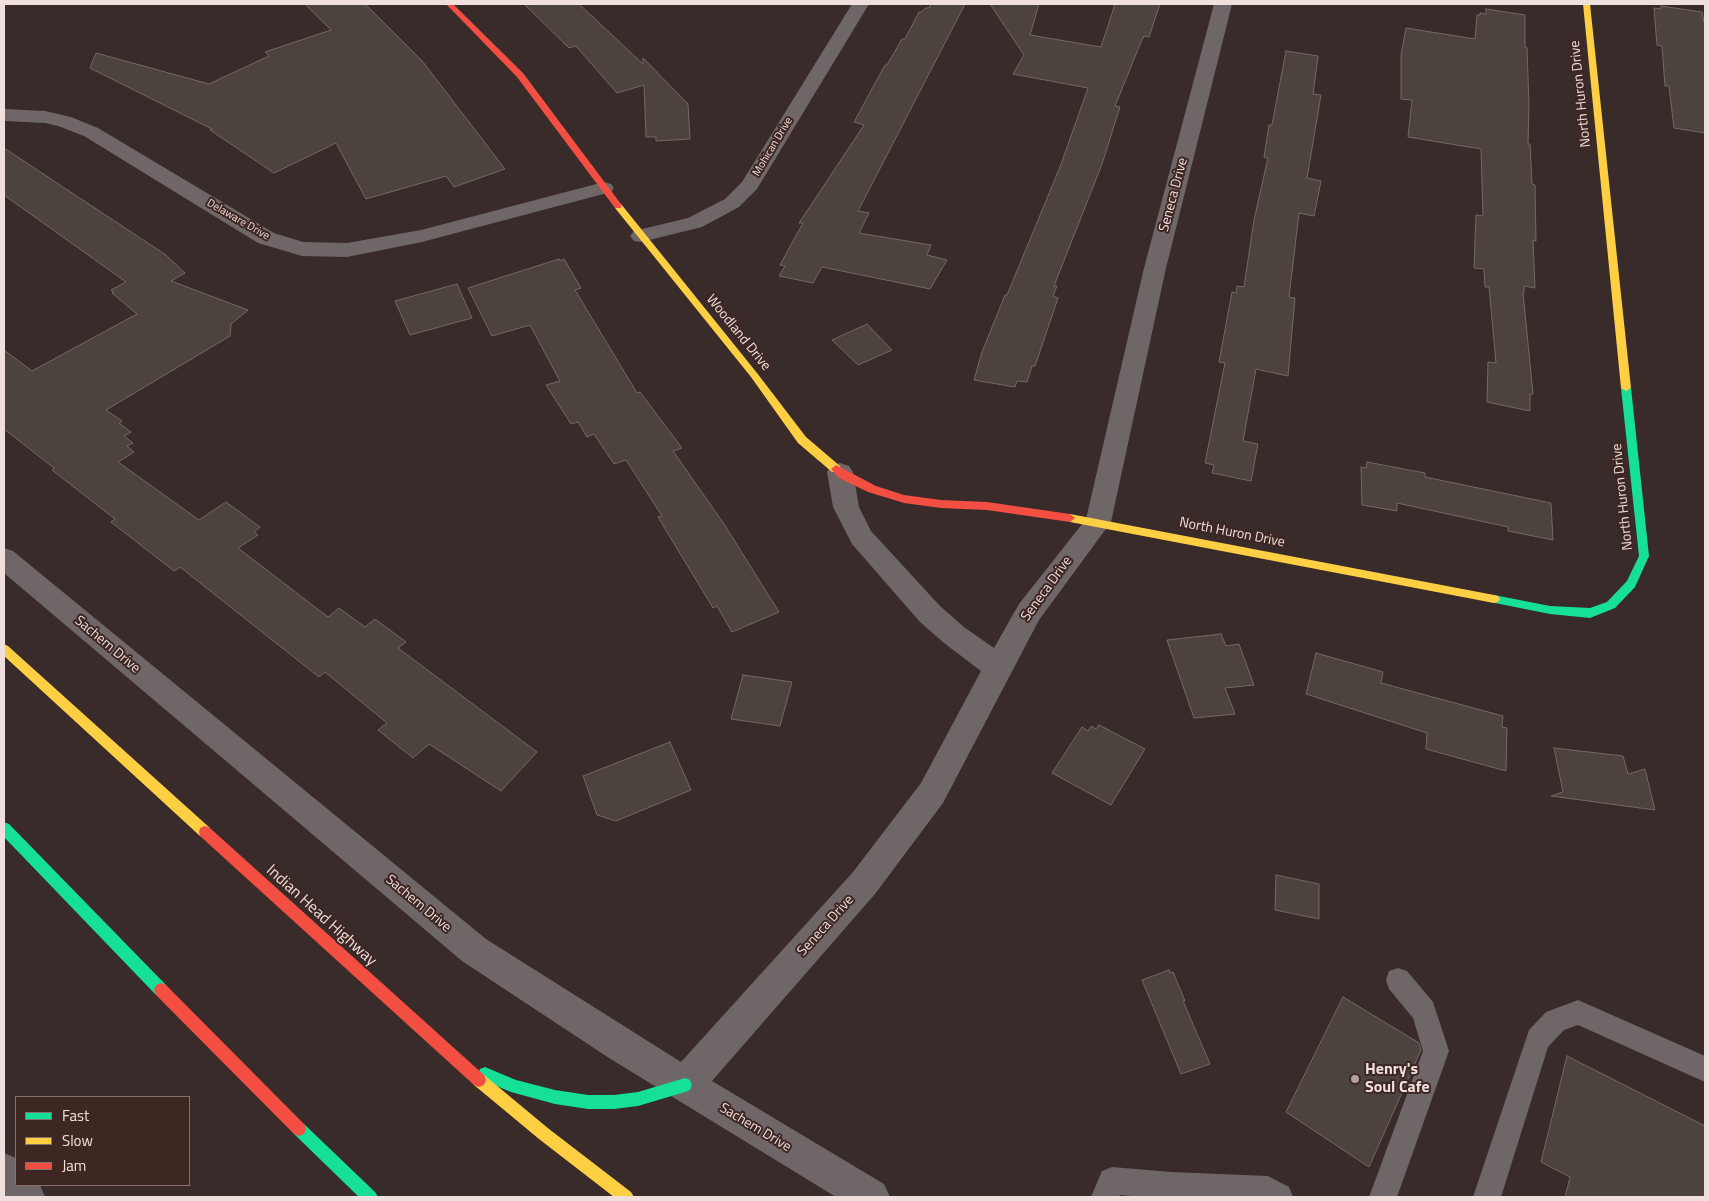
<!DOCTYPE html>
<html>
<head>
<meta charset="utf-8">
<style>
  body { margin:0 }
  #map { position:relative; width:1709px; height:1201px; overflow:hidden; background:#382b29; font-family:"Titillium Web",sans-serif }
  canvas { display:block }
  .frame { position:absolute; inset:0; border:5px solid #f0e0dd; pointer-events:none }
  .legend { position:absolute; left:15px; top:1096px; width:175px; height:90px; box-sizing:border-box; background:#3e2623; border:1px solid #85706d; margin:0; padding:6px 9px; list-style:none; font-size:15px; color:#f0e0dd }
  .legend li { display:flex; align-items:center; gap:10px; height:25px }
  .legend b { width:25px; border:1px solid #85706d }
</style>
</head>
<body>
<div id="map">
<canvas width="1709" height="1201"></canvas>
<div class="frame"></div>
<ul class="legend">
<li><b style="height:6px;background:#16e098"></b>Fast</li>
<li><b style="height:6px;background:#ffcf43"></b>Slow</li>
<li><b style="height:6px;background:#f24e42"></b>Jam</li>
</ul>
</div>
<script>
const g = document.querySelector('canvas').getContext('2d');
g.lineJoin = 'round';
function paint(path, color) { g.fillStyle = color; g.fill(path, 'evenodd'); }
const toPath = rows => new Path2D(rows.map(r => 'M' + r).join(''));
function trace(path, color, width, dash) { g.strokeStyle = color; g.lineWidth = width; g.lineCap = dash ? 'butt' : 'round'; g.setLineDash(dash || []); g.stroke(path); }
function drawText(font, color, halo, rows, align = 'center') {
  g.font = font + ' "Titillium Web",sans-serif'; g.lineWidth = 4; g.setLineDash([]); g.textBaseline = 'middle'; g.strokeStyle = halo; g.fillStyle = color; for (const [text, x, y, turn = 0] of rows) {
    g.save(); g.translate(x, y); g.rotate((+turn || 0) * Math.PI / 180); g.textAlign = isNaN(turn) ? turn : align; if (halo) g.strokeText(text, 0, 0); g.fillText(text, 0, 0); g.restore();
  }
}
const building = toPath([
  [305,4,361,4,366,5,423,62,505,169,454,187,446,176,366,199,336,143,274,173,210,130,212,129,90,68,96,53,209,84,269,56,265,52,331,30,305,4],
  [524,4,579,4,643,64,643,58,688,104,690,139,656,141,656,137,646,137,644,85,617,93,576,46,569,48,524,4],
  [931,4,965,4,858,211,869,213,859,233,931,245,927,255,947,260,930,289,822,267,813,283,779,276,785,266,780,265,803,223,799,223,864,125,854,122,885,65,887,65,902,39,905,39,919,12,922,12,925,8,929,8,931,4],
  [990,4,1039,4,1030,35,1101,47,1115,4,1160,4,1149,37,1144,36,1141,42,1115,106,1120,107,1102,164,1054,286,1057,286,1053,296,1058,298,1035,366,1032,366,1027,382,1017,381,1015,387,974,380,982,352,1005,295,1007,295,1060,167,1088,88,1013,74,1024,55,990,4],
  [1661,6,1702,12,1705,27,1705,133,1674,128,1669,86,1665,86,1662,46,1657,45,1654,8,1661,9,1661,6],
  [1486,9,1525,15,1525,47,1527,48,1529,105,1528,144,1530,144,1532,184,1535,185,1536,241,1533,240,1535,288,1524,286,1524,293,1523,293,1533,394,1530,394,1530,411,1487,402,1488,362,1496,363,1489,287,1485,287,1484,269,1474,268,1476,215,1483,216,1481,149,1408,137,1412,100,1401,99,1401,55,1406,28,1475,39,1477,15,1480,15,1480,13,1486,14,1486,9],
  [1286,51,1318,56,1313,94,1321,95,1307,178,1321,181,1314,216,1299,213,1289,297,1295,298,1288,376,1256,369,1243,441,1258,444,1251,481,1212,473,1214,465,1205,463,1225,363,1219,362,1232,292,1236,293,1237,286,1244,287,1254,220,1268,158,1264,157,1269,125,1272,125,1286,51],
  [4,148,166,255,185,273,171,281,248,310,231,324,230,336,106,410,122,421,119,423,131,432,124,436,133,443,127,446,134,452,118,462,199,520,226,502,260,527,254,532,258,535,238,548,328,617,339,608,365,627,375,619,406,642,398,648,537,752,501,791,429,744,413,758,378,730,387,723,325,672,319,677,180,567,174,571,111,522,115,519,52,470,54,468,4,429,4,350,32,371,137,314,112,293,114,292,111,290,126,282,4,195,4,148],
  [559,259,560,261,564,259,581,288,575,290,637,393,640,392,682,448,673,451,724,524,779,612,732,632,717,606,713,608,658,517,662,516,626,460,614,464,594,434,587,437,578,422,571,424,546,385,560,381,530,325,492,336,468,288,559,259],
  [457,284,472,318,410,335,395,301,457,284],
  [867,324,892,350,858,365,832,340,867,324],
  [1367,462,1425,473,1425,477,1551,503,1553,540,1508,531,1508,527,1397,503,1397,511,1362,505,1361,467,1366,468,1367,462],
  [1221,634,1226,646,1239,644,1254,685,1225,688,1235,714,1194,718,1167,640,1221,634],
  [1316,653,1383,672,1381,683,1503,716,1502,727,1507,728,1506,771,1426,749,1427,733,1306,694,1316,653],
  [743,675,792,682,780,726,731,719,743,675],
  [1099,725,1145,749,1111,805,1052,773,1082,727,1088,731,1091,726,1096,729,1099,725],
  [670,742,691,790,616,821,597,815,583,776,670,742],
  [1554,748,1623,756,1628,774,1645,769,1655,810,1551,796,1563,792,1554,748],
  [1276,875,1319,884,1319,919,1275,910,1276,875],
  [1169,970,1170,973,1173,972,1185,1001,1183,1001,1210,1064,1181,1074,1142,980,1169,970],
  [1343,997,1419,1043,1421,1050,1369,1167,1286,1112,1343,997],
  [1567,1056,1705,1126,1705,1197,1565,1197,1570,1177,1541,1162,1567,1056]
]);
paint(building, '#4c423e');
trace(building, '#736964', 1);
paint(toPath([
  [1398,968,1407,971,1433,1002,1449,1051,1397,1197,1369,1197,1423,1051,1413,1018,1389,989,1386,980,1389,971,1398,968],
  [1578,1000,1705,1056,1705,1082,1578,1025,1564,1030,1548,1047,1501,1197,1473,1197,1529,1030,1546,1012,1578,1000],
  [1112,1167,1171,1172,1268,1176,1289,1187,1293,1197,1143,1197,1120,1195,1119,1197,1091,1197,1102,1171,1112,1167]
]), '#6e6667');
paint(toPath([
  [852,4,869,4,757,189,739,207,702,227,641,242,634,241,630,236,634,231,688,218,725,199,742,182,852,4],
  [1214,4,1232,4,1166,268,1111,522,1039,620,943,803,875,894,712,1081,884,1184,890,1197,836,1197,609,1058,462,961,4,573,4,548,13,551,486,939,681,1062,853,872,921,783,981,671,944,643,920,622,852,544,833,507,827,472,831,466,840,463,849,466,853,472,859,507,871,531,940,606,964,627,994,648,1019,604,1086,519,1144,268,1214,4],
  [4,109,45,111,71,117,98,128,274,233,303,242,347,243,421,230,604,182,611,184,614,188,611,192,422,242,347,257,302,256,258,243,84,136,58,126,45,123,4,121,4,109],
  [4,1153,16,1158,16,1185,40,1185,45,1197,4,1197,4,1153]
]), '#6e6667');
paint(toPath([
  [1626,385,1631,388,1649,556,1635,587,1615,608,1590,618,1550,614,1490,602,1488,599,1490,596,1494,595,1550,606,1590,608,1607,602,1627,581,1639,556,1621,388,1626,385],
  [4,822,9,824,166,985,168,990,166,995,161,997,156,995,4,837,4,822],
  [485,1067,516,1080,555,1090,588,1095,614,1095,638,1092,685,1078,690,1080,692,1085,690,1090,685,1092,638,1106,614,1109,588,1109,555,1104,511,1092,480,1079,478,1074,480,1069,485,1067],
  [299,1122,304,1124,375,1192,378,1197,359,1197,294,1134,292,1129,294,1124,299,1122]
]), '#16e098');
paint(toPath([
  [1583,4,1590,4,1631,388,1626,391,1621,388,1583,4],
  [618,203,621,204,757,373,806,437,840,466,841,469,840,472,832,472,798,443,751,377,615,208,615,204,618,203],
  [1070,514,1494,595,1498,596,1500,599,1498,602,1494,603,1070,522,1065,518,1070,514],
  [4,644,8,646,210,828,211,832,210,836,205,838,200,836,4,656,4,644],
  [479,1073,484,1075,549,1129,631,1192,634,1197,614,1197,539,1139,474,1085,472,1080,474,1075,479,1073]
]), '#ffcf43');
paint(toPath([
  [446,4,453,4,523,73,621,204,621,208,615,208,517,77,446,4],
  [836,465,876,486,904,495,941,500,987,502,1070,514,1075,518,1070,522,987,510,941,508,904,503,868,492,839,478,831,469,836,465],
  [205,826,210,828,484,1075,486,1080,484,1085,479,1087,474,1085,200,836,199,832,200,828,205,826],
  [161,983,166,985,304,1124,306,1129,304,1134,299,1136,294,1134,156,995,154,990,156,985,161,983]
]), '#f24e42');
for (const [x, y, r, color] of [
  [1355,1079,5,"#b0a19e"]
]) { const dot = new Path2D(); dot.arc(x, y, r, 0, 2 * Math.PI); g.fillStyle = color; g.fill(dot); trace(dot, '#3e2623', 2); }
drawText('11px', '#f0e0dd', '#3e2623', [
  ["Mohican Drive",773,147,-59],
  ["Delaware Drive",238,220,30]
]);
drawText('14px', '#f0e0dd', '#3e2623', [
  ["North Huron Drive",1581,94,-96],
  ["Seneca Drive",1174,195,-75],
  ["Woodland Drive",738,333,51],
  ["North Huron Drive",1623,497,-96],
  ["North Huron Drive",1232,533,11],
  ["Seneca Drive",1047,589,-54],
  ["Sachem Drive",107,645,40],
  ["Sachem Drive",418,904,40],
  ["Seneca Drive",826,926,-48],
  ["Sachem Drive",755,1128,31]
]);
drawText('16px', '#f0e0dd', '#3e2623', [
  ["Indian Head Highway",321,916,42]
]);
drawText('bold 16px', '#f0e0dd', '#3e2623', [
  ["Henry's",1365,1070],
  ["Soul Cafe",1365,1088]
], 'left');
</script>
</body>
</html>
